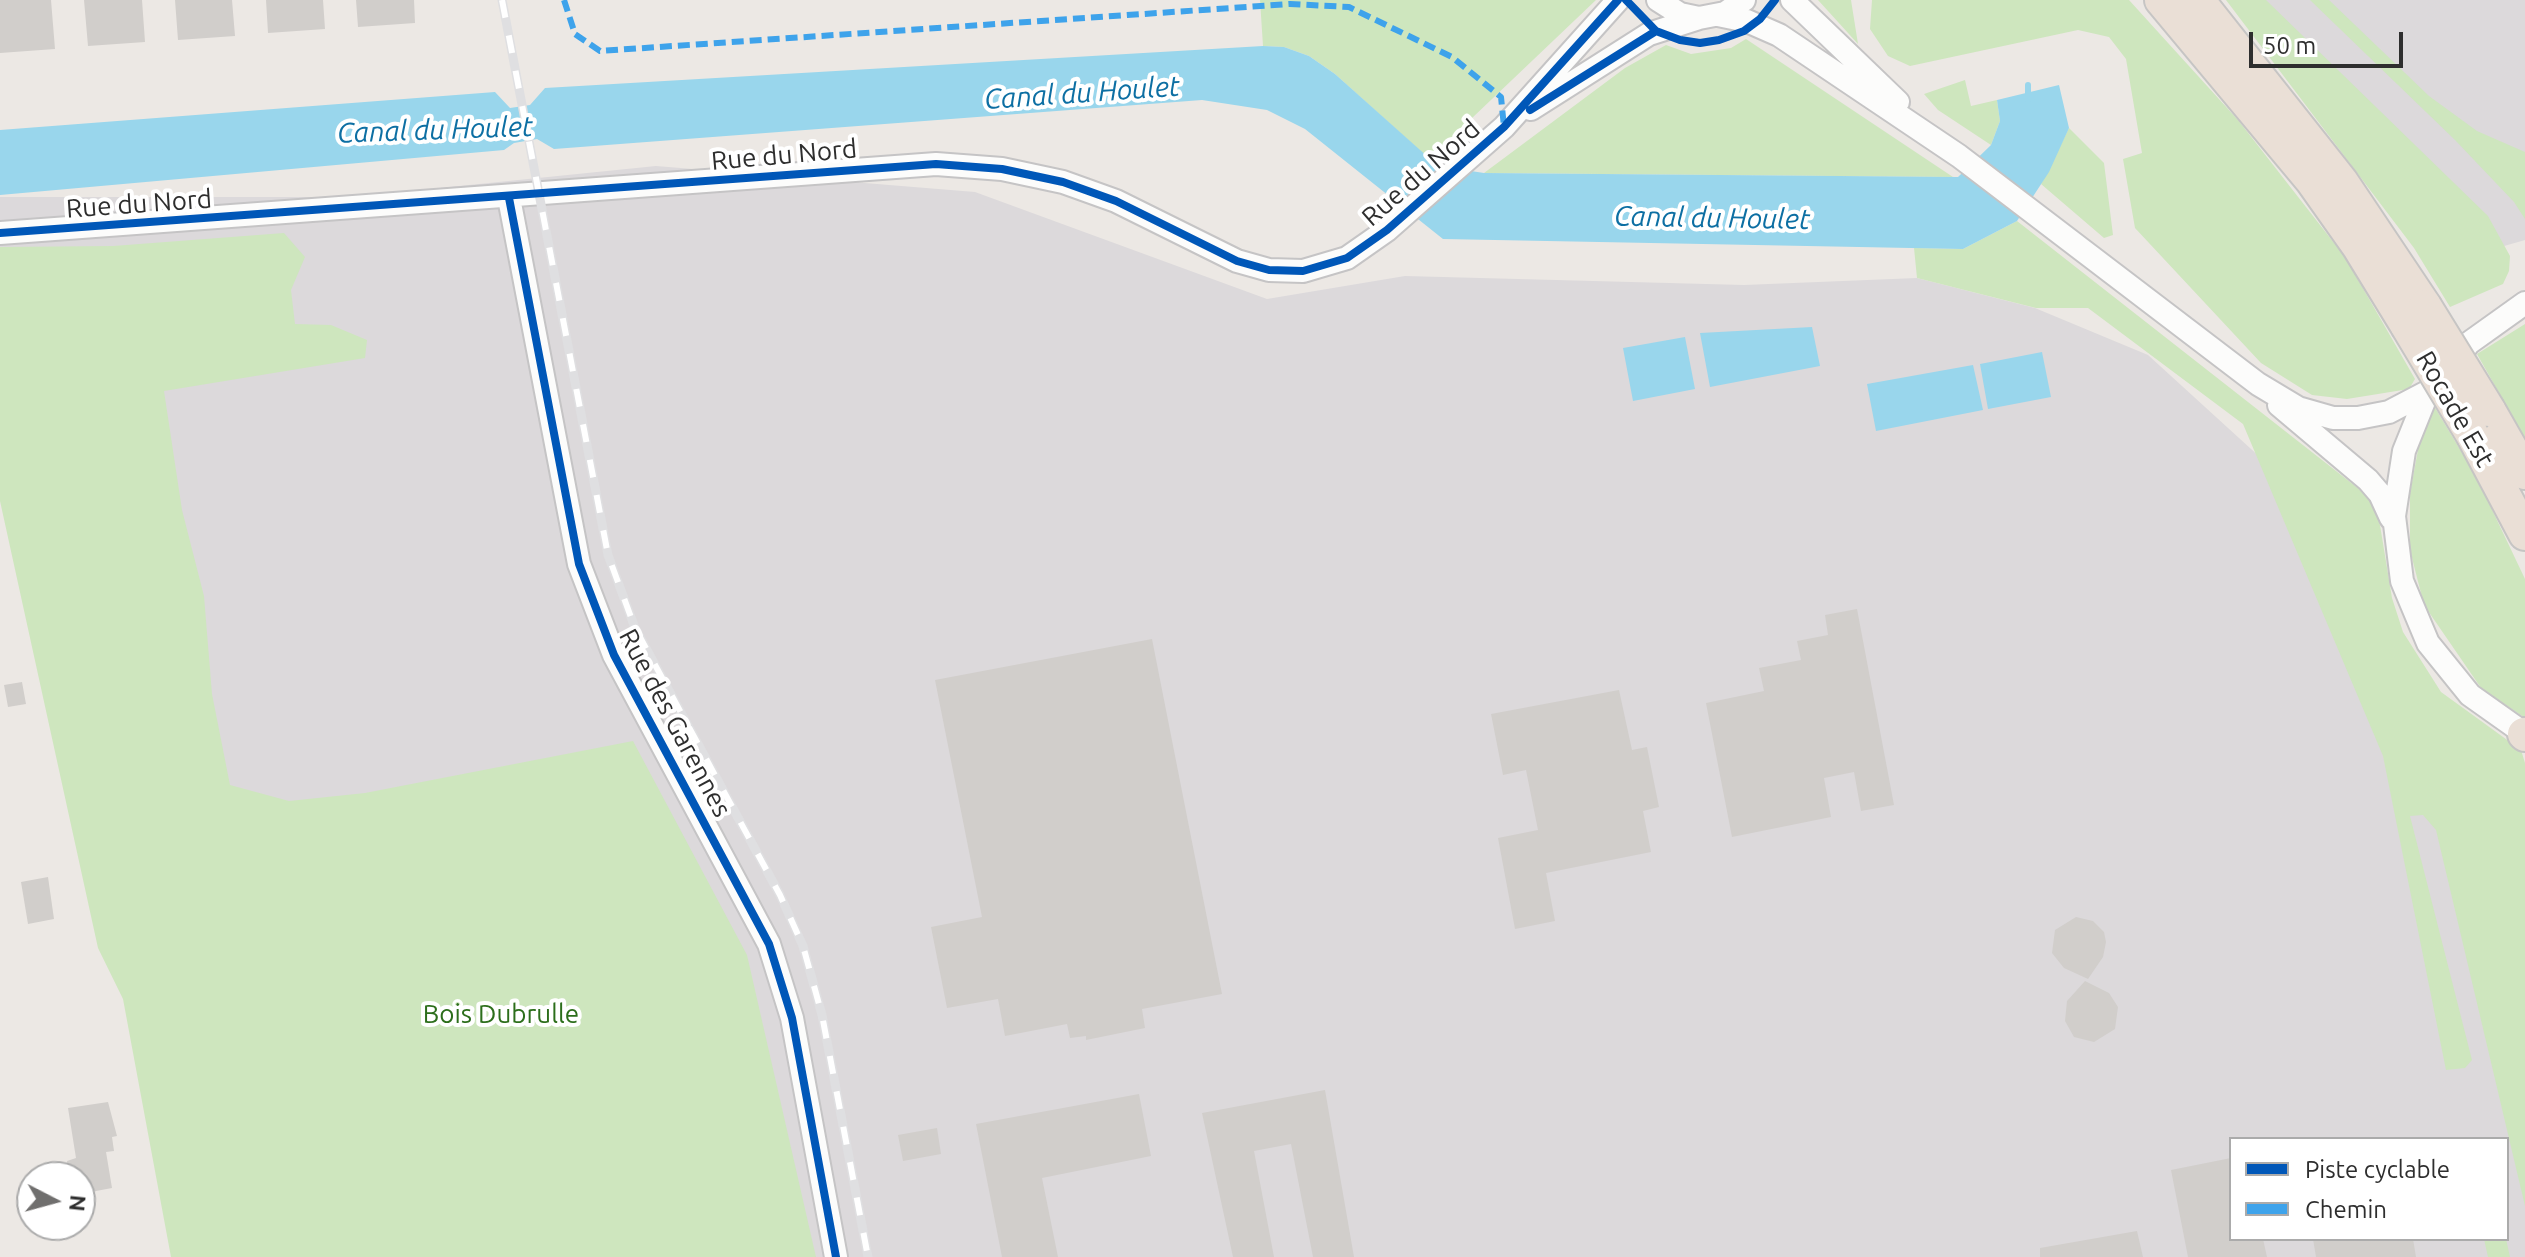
<!DOCTYPE html>
<html>
<head>
<meta charset="utf-8">
<style>
  body { margin:0 }
  #map { position:relative; width:2525px; height:1257px; overflow:hidden; background:#ece8e4; font-family:Ubuntu,sans-serif }
  canvas { display:block }
  .legend { position:absolute; left:2229px; top:1137px; width:280px; height:104px; box-sizing:border-box; background:#fff; border:2px solid #ababab; margin:0; padding:10px 14px; list-style:none; font-size:24px; color:#2e2e2e }
  .legend li { display:flex; align-items:center; gap:16px; height:40px }
  .legend b { width:40px; border:2px solid #ababab }
  .north { position:absolute; left:16px; top:1161px; width:80px; height:80px; box-sizing:border-box; background:#fff; border:2px solid #ababab; border-radius:50%; rotate:96deg; font-size:22px; font-weight:700; line-height:32px; text-align:center; color:#2e2e2e }
  .north::after { content:''; display:block; margin:auto; width:28px; height:36px; background:#706f6e; clip-path:polygon(50% 0,100% 100%,50% 72%,0 100%) }
  .scale { position:absolute; left:2249px; top:32px; width:154px; height:36px; box-sizing:border-box; border:4px solid #2e2e2e; border-top:0; padding-left:10px; font-size:24px; line-height:28px; white-space:nowrap; color:#2e2e2e; -webkit-text-stroke:6px #fff; paint-order:stroke }
</style>
</head>
<body>
<div id="map">
<canvas width="2525" height="1257"></canvas>
<ul class="legend">
<li><b style="height:10px;background:#0057b8"></b>Piste cyclable</li>
<li><b style="height:10px;background:#3ea3eb"></b>Chemin</li>
</ul>
<div class="north">N</div>
<div class="scale">50 m</div>
</div>
<script>
const g = document.querySelector('canvas').getContext('2d');
g.lineJoin = 'round';
function paint(path, color) { g.fillStyle = color; g.fill(path, 'evenodd'); }
const toPath = rows => new Path2D(rows.map(r => 'M' + r).join(''));
function trace(path, color, width, dash) { g.strokeStyle = color; g.lineWidth = width; g.lineCap = dash ? 'butt' : 'round'; g.setLineDash(dash || []); g.stroke(path); }
function drawText(font, color, halo, rows, align = 'center') {
  g.font = font + ' Ubuntu,sans-serif'; g.lineWidth = 8; g.setLineDash([]); g.textBaseline = 'middle'; g.strokeStyle = halo; g.fillStyle = color; for (const [text, x, y, turn = 0] of rows) {
    g.save(); g.translate(x, y); g.rotate((+turn || 0) * Math.PI / 180); g.textAlign = isNaN(turn) ? turn : align; if (halo) g.strokeText(text, 0, 0); g.fillText(text, 0, 0); g.restore();
  }
}
paint(toPath([
  [2236,0,2525,0,2525,240,2466,257],
  [656,166,975,192,1267,299,1405,276,1744,285,1917,278,2035,308,2148,355,2296,490,2525,999,2525,1257,175,1257,0,315,0,197,351,197],
  [2231,1139,2507,1139,2507,1239,2231,1239]
]), '#dcd9db');
paint(toPath([
  [1260,0,1596,0,1429,159,1335,74,1309,56,1284,47,1263,46],
  [1818,0,1851,0,1858,44],
  [1872,0,2129,0,2238,120,2345,257,2415,379,2409,389,2347,399,2312,395,2261,363,2135,228,2123,159,2142,153,2126,59,2109,37,2078,30,1910,66,1888,56,1870,29],
  [2226,0,2266,0,2488,216,2510,256,2509,271,2503,284,2450,307,2414,248],
  [2310,0,2329,0,2429,96,2477,131,2525,152,2525,219,2514,202,2455,140],
  [1746,39,1953,177,1484,173,1625,68,1666,45,1691,54,1731,48],
  [1965,80,1971,106,1997,100,2000,121,1991,145,1938,110,1924,94],
  [2069,128,2104,163,2113,235,2104,238,2041,184],
  [2017,221,2359,489,2377,507,2392,598,2403,632,2441,692,2521,750,2525,763,2525,1206,2436,830,2423,815,2410,816,2472,1060,2465,1068,2446,1070,2383,756,2243,424,2088,308,2036,308,1917,278,1914,248,1963,249],
  [284,233,305,257,291,290,295,324,331,325,367,340,365,358,164,391,182,510,204,596,212,694,230,785,289,801,365,793,633,741,747,955,816,1257,171,1257,123,999,98,948,0,501,0,247,113,246],
  [2525,324,2525,439,2477,354],
  [2434,406,2476,476,2525,579,2525,718,2481,688,2424,605,2410,550,2410,493,2420,439],
  [2484,1239,2506,1239,2510,1257,2488,1257]
]), '#cee6be');
paint(toPath([
  [1263,46,1284,47,1309,56,1335,74,1438,166,1484,173,1958,177,1991,145,2000,121,1997,100,2059,85,2069,128,2049,172,2017,221,1963,249,1443,239,1305,129,1267,110,1202,100,554,149,537,139,514,143,504,150,0,195,0,130,495,92,510,108,530,105,545,88],
  [1812,327,1820,366,1710,387,1700,333],
  [1685,337,1695,389,1633,401,1623,348],
  [2042,352,2051,397,1988,409,1980,364],
  [1973,365,1983,410,1876,431,1867,384]
]), '#99d6ec');
trace(toPath([
  [2028,99,2028,85]
]), '#99d6ec', 6);
paint(toPath([
  [0,0,51,0,55,49,0,53],
  [84,0,142,0,145,42,88,46],
  [175,0,232,0,235,36,178,40],
  [266,0,323,0,325,29,268,33],
  [356,0,414,0,415,23,358,27],
  [1857,609,1894,805,1861,811,1854,772,1824,778,1831,817,1732,837,1706,703,1764,691,1759,668,1801,660,1797,641,1828,635,1825,615],
  [1152,639,1222,994,1142,1009,1145,1028,1086,1040,1086,1036,1070,1038,1067,1024,1005,1036,998,999,947,1008,931,927,982,917,935,680],
  [22,682,26,704,8,707,4,685],
  [1619,690,1632,750,1647,747,1659,807,1643,811,1651,852,1546,873,1555,921,1515,929,1498,838,1538,830,1526,770,1503,775,1491,714],
  [48,877,54,919,28,924,21,882],
  [2076,917,2093,921,2104,932,2106,942,2103,957,2088,979,2064,968,2052,953,2055,930],
  [2085,981,2109,993,2118,1007,2115,1029,2094,1042,2074,1037,2065,1021,2067,1001],
  [1325,1090,1354,1257,1313,1257,1291,1144,1254,1151,1274,1257,1233,1257,1202,1113],
  [1139,1094,1151,1156,1042,1178,1058,1257,1002,1257,976,1124],
  [108,1102,117,1136,112,1137,114,1151,106,1152,112,1188,80,1194,80,1177,70,1177,67,1161,76,1158,68,1108],
  [937,1128,941,1154,903,1161,898,1135],
  [2231,1158,2231,1239,2263,1239,2267,1257,2188,1257,2171,1170],
  [2137,1231,2143,1257,2040,1257,2040,1248],
  [2313,1239,2413,1239,2416,1257,2316,1257]
]), '#d1cecb');
const minor = toPath([
  [1658,0,1680,14,1699,18,1725,13,1744,0],
  [1792,0,1898,102],
  [1718,15,1747,21,1779,35,1959,156,2258,384,2298,408,2333,418,2358,418,2389,412,2431,390],
  [1531,109,1649,34,1699,18],
  [509,198,579,564,614,655,769,944,792,1018,836,1257],
  [0,233,936,164,1002,169,1063,182,1116,201,1237,261,1269,270,1303,271,1347,258,1387,230,1504,127,1618,0],
  [2525,303,2469,343,2425,399,2404,451,2394,516,2402,581,2428,643,2470,695,2525,734],
  [2279,405,2368,480,2380,494,2391,518]
]);
const highway = toPath([
  [2161,0,2312,181,2358,246,2407,326],
  [2198,0,2342,182,2425,306],
  [2489,410,2525,473],
  [2473,436,2525,534],
  [2524,734,2525,735]
]);
trace(minor, '#c5c4c5', 26);
trace(highway, '#c6c5c4', 36);
trace(minor, '#fcfcfb', 22);
trace(highway, '#eadfd6', 32);
const rail = toPath([
  [502,0,608,555,635,628,780,895,803,946,822,1015,868,1257]
]);
trace(rail, '#dfdfe1', 9);
trace(rail, '#fff', 6, [18]);
const highwayBridge = toPath([
  [2425,306,2489,410],
  [2407,326,2473,436]
]);
trace(highwayBridge, '#c6c5c4', 36, []);
trace(highwayBridge, '#eadfd6', 32);
trace(toPath([
  [564,0,575,34,600,51,1290,4,1349,7,1452,57,1501,97,1504,127]
]), '#3ea3eb', 6, [12, 6]);
trace(toPath([
  [1626,0,1656,31,1680,40,1700,43,1719,40,1744,31,1760,19,1775,0],
  [1530,110,1656,31],
  [509,198,579,564,614,655,769,944,792,1018,836,1257],
  [0,233,936,164,1002,169,1063,182,1116,201,1237,261,1269,270,1303,271,1347,258,1387,230,1504,127,1618,0]
]), '#0057b8', 8);
drawText('26px', '#2e2e2e', '#fff', [
  ["Rue du Nord",784,155,-5],
  ["Rue du Nord",1421,173,-41],
  ["Rue du Nord",139,204,-4],
  ["Rocade Est",2455,409,60],
  ["Rue des Garennes",675,723,62]
]);
drawText('26px', '#2c6e1b', '#fff', [
  ["Bois Dubrulle",501,1014]
]);
drawText('italic 28px', '#0d6fa3', '#fff', [
  ["Canal du Houlet",1082,93,-4],
  ["Canal du Houlet",435,130,-2],
  ["Canal du Houlet",1712,218,1]
]);
</script>
</body>
</html>
